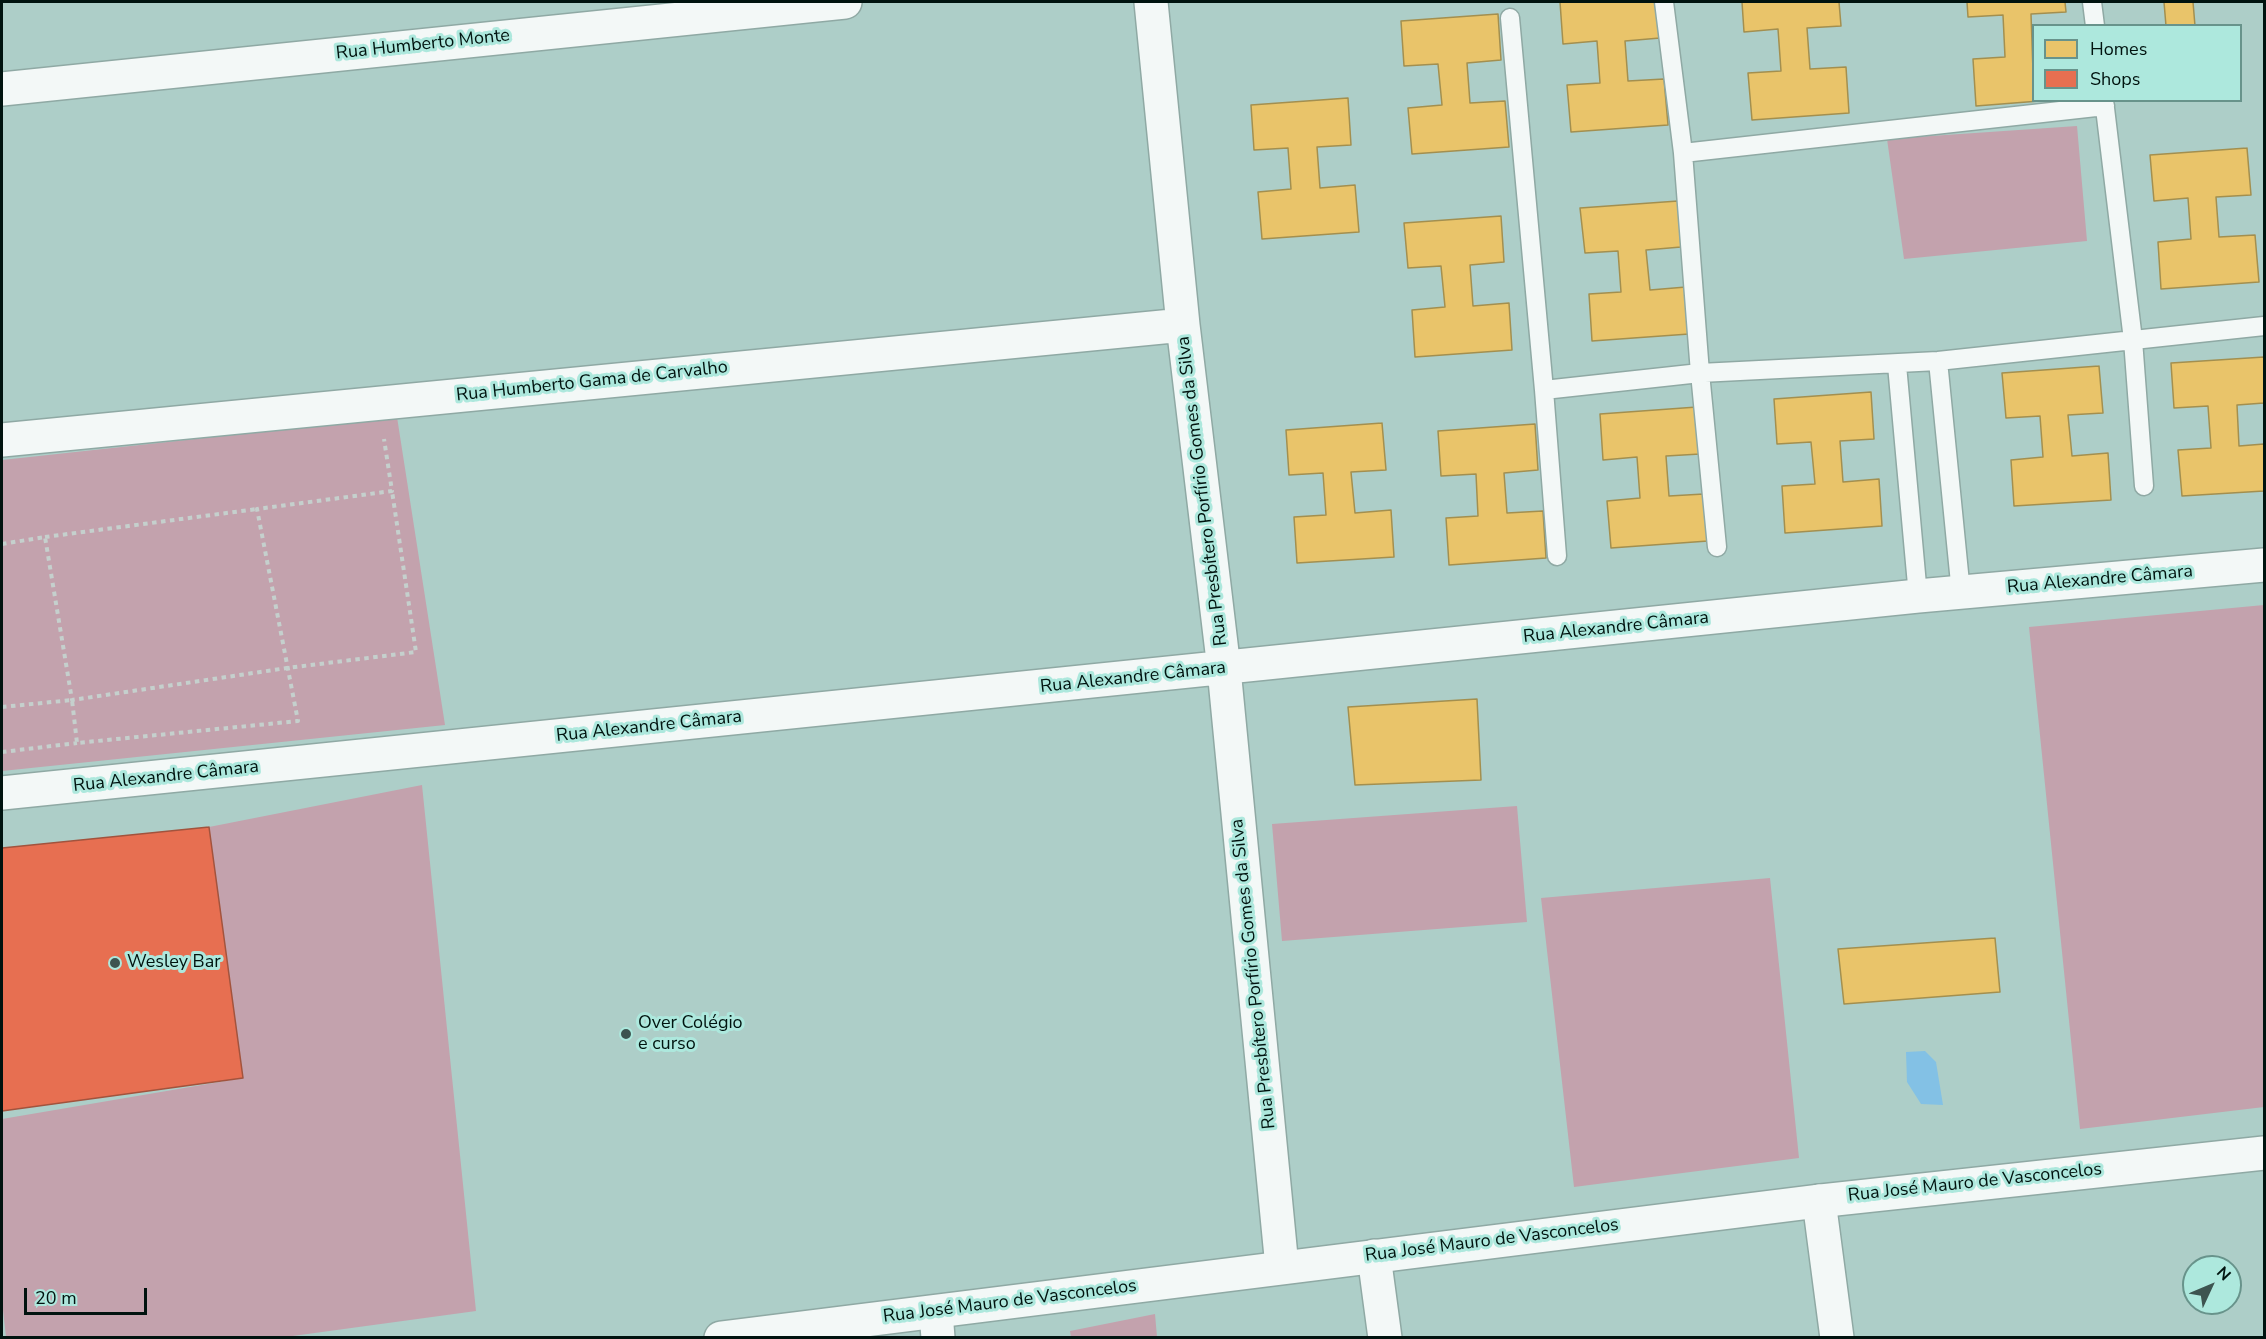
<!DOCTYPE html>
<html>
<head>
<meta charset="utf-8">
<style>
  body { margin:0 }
  #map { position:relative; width:2266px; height:1339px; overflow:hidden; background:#adcec8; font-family:"Nunito Sans",sans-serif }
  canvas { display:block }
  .frame { position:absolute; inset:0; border:3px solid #00130f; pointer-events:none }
  .legend { position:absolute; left:2032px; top:24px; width:210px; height:78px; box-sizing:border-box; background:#ade8dd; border:2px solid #68938b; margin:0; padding:8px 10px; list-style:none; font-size:18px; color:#00130f }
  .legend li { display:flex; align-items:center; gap:12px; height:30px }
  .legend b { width:30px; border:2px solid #68938b }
  .north { position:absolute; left:2182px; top:1255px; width:60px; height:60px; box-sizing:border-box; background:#ade8dd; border:2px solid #68938b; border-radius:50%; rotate:46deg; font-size:16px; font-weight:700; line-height:24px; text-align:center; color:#00130f }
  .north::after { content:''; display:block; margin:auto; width:21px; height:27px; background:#3d5450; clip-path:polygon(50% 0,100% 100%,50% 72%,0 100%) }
  .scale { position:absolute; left:24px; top:1288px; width:123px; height:27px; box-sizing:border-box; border:3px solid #00130f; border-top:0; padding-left:8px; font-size:18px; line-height:21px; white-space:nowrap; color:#00130f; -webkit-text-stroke:4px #ade8dd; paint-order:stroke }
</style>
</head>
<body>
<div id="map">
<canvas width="2266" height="1339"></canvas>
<div class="frame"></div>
<ul class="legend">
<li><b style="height:16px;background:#e9c46a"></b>Homes</li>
<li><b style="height:16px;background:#e76f51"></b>Shops</li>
</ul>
<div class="north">N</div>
<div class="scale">20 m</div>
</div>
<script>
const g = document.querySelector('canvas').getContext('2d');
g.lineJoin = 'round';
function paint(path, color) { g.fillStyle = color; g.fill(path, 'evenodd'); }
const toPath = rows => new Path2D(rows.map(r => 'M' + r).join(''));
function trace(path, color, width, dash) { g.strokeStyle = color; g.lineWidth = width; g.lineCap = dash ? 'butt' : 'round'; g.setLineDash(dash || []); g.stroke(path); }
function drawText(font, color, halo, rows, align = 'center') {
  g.font = font + ' "Nunito Sans",sans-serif'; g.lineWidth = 6; g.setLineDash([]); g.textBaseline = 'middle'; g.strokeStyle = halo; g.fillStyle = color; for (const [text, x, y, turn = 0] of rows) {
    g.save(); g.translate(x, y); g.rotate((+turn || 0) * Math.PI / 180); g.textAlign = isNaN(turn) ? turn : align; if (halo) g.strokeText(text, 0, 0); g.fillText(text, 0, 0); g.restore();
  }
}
paint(toPath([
  [2077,126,2087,241,1904,259,1887,139],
  [397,417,445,725,2,771,2,460],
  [2264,605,2264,1107,2080,1129,2029,627],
  [422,785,476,1311,278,1338,6,1337,2,1301,2,1119,243,1078,209,827],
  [1517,806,1527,922,1282,941,1272,824],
  [1770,878,1799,1158,1574,1187,1541,898],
  [1155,1314,1157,1337,1071,1337,1070,1331]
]), '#c3a2ad');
paint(toPath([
  [1925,1051,1936,1062,1943,1105,1921,1104,1907,1082,1906,1052]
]), '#83c1e5');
const homes = toPath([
  [1560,2,1656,2,1660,38,1625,41,1628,81,1664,79,1668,125,1571,132,1567,85,1600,83,1597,41,1563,44,1560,2],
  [1742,2,1839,2,1841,26,1807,28,1810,69,1846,67,1849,113,1752,120,1748,73,1781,71,1778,29,1744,32,1742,2],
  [1967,2,2065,2,2066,12,2031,14,2034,100,2052,100,1976,106,1973,59,2005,57,2003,15,1968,17,1967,2],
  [2164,2,2193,2,2195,26,2166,26,2164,2],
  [1498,14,1501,60,1467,63,1470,103,1505,101,1509,147,1412,154,1408,108,1442,105,1438,64,1404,66,1401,21,1498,14],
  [1348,98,1351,145,1317,147,1320,188,1355,185,1359,232,1262,239,1258,192,1291,189,1288,148,1254,150,1251,105,1348,98],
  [2247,148,2251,195,2216,197,2219,237,2255,235,2259,282,2161,289,2158,242,2191,239,2188,198,2154,201,2150,155,2247,148],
  [1678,201,1681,247,1646,250,1650,290,1686,287,1689,334,1592,341,1589,294,1621,292,1618,251,1585,253,1580,208,1678,201],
  [1501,216,1504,262,1470,265,1473,306,1509,303,1512,350,1415,357,1412,310,1445,307,1441,266,1408,268,1404,223,1501,216],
  [2264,357,2264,403,2237,405,2239,446,2264,444,2264,491,2182,496,2178,450,2211,448,2208,406,2174,408,2171,363,2264,357],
  [2099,366,2103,413,2068,415,2072,456,2108,453,2111,500,2014,506,2011,460,2043,457,2040,416,2006,418,2002,373,2099,366],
  [1871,392,1874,439,1840,441,1843,482,1879,479,1882,526,1785,533,1782,486,1815,484,1811,442,1777,444,1774,399,1871,392],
  [1697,407,1700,454,1666,456,1669,496,1704,494,1708,541,1611,548,1607,501,1640,498,1637,457,1603,460,1600,414,1697,407],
  [1382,423,1386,470,1351,472,1355,513,1391,510,1394,557,1297,563,1294,517,1326,515,1323,473,1289,475,1286,430,1382,423],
  [1535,424,1538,470,1504,473,1507,513,1543,511,1546,558,1449,565,1446,518,1478,516,1476,474,1441,476,1438,431,1535,424],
  [1477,699,1481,780,1355,785,1348,707,1477,699],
  [1995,938,2000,992,1844,1004,1838,949,1995,938]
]);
paint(homes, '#e9c46a');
trace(homes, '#a38f4f', 1.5);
const shops = toPath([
  [209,827,243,1078,2,1111,2,848,209,827]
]);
paint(shops, '#e76f51');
trace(shops, '#a2533d', 1.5);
const lane = toPath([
  [1664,2,1683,153,1700,373,1717,547],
  [2092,2,2095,26],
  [1510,18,1544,390,1557,556],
  [2104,100,2133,340,2144,486],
  [1683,153,2105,106],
  [1938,361,1961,593],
  [1897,365,1918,596],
  [1544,390,1700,373,1938,361,2264,326]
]);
const street = toPath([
  [1151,2,1183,325,1224,669,1282,1267],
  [2,89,845,2],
  [2,440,1183,325],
  [2,793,1918,596,2264,565],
  [1819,1201,1837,1338],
  [1374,1256,1385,1338],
  [936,1312,938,1338]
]);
const secondary = toPath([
  [721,1338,1819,1201,2264,1153]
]);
trace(lane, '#8fa9a4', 21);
trace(street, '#8fa9a4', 36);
trace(secondary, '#8fa9a4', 36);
trace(toPath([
  [45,537,257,509],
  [2,544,45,537,72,700,287,668,416,652,392,491],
  [2,707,72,700,77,743,298,721,257,509,392,491,384,439],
  [2,752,77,743]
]), '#c5d0cd', 4, [4.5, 4.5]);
trace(lane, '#f3f8f7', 18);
trace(street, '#f3f8f7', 33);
trace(secondary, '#f3f8f7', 33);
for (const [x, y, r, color] of [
  [115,963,6,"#3d5450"],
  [626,1034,6,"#3d5450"]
]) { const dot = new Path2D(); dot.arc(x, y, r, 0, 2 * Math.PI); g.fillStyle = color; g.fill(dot); trace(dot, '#ade8dd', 2); }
drawText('18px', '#00130f', '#ade8dd', [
  ["Rua Humberto Monte",423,45,-6],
  ["Rua Humberto Gama de Carvalho",592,382,-6],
  ["Rua Presbítero Porfírio Gomes da Silva",1203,491,-97],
  ["Rua Alexandre Câmara",2100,580,-5],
  ["Rua Alexandre Câmara",1616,628,-6],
  ["Rua Alexandre Câmara",1133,678,-6],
  ["Rua Alexandre Câmara",649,727,-6],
  ["Rua Alexandre Câmara",166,777,-6],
  ["Rua Presbítero Porfírio Gomes da Silva",1254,974,-96],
  ["Rua José Mauro de Vasconcelos",1975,1183,-6],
  ["Rua José Mauro de Vasconcelos",1492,1241,-7],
  ["Rua José Mauro de Vasconcelos",1010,1302,-7]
]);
drawText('18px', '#00130f', '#ade8dd', [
  ["Wesley Bar",127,963],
  ["Over Colégio",638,1024],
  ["e curso",638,1045]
], 'left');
</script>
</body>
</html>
